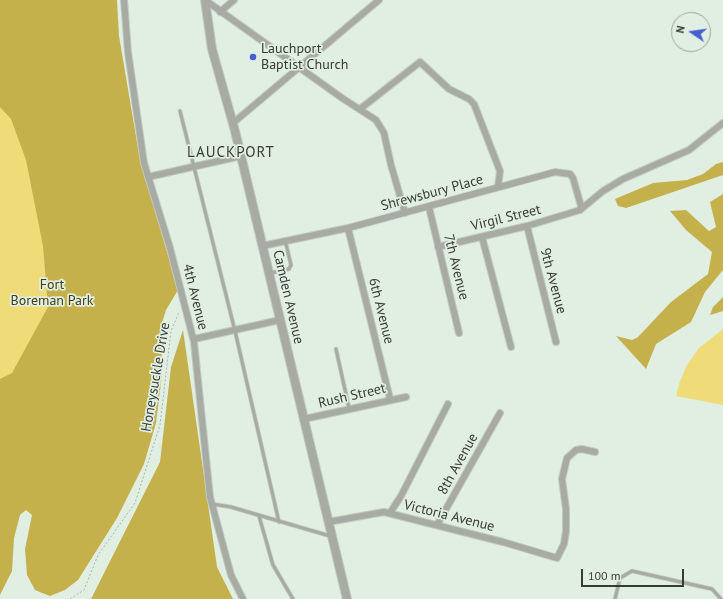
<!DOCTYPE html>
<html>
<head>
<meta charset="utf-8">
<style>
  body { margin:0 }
  #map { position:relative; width:723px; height:599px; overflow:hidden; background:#e1eee2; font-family:"PT Sans",sans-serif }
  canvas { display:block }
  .north { position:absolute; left:671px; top:12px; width:40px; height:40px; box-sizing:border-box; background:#e1eee2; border:1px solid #9da69d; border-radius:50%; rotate:283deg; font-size:11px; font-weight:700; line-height:16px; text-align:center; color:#363b36 }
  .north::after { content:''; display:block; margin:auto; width:14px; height:18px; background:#455ed2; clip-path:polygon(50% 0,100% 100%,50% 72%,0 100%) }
  .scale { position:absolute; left:581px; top:569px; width:103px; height:18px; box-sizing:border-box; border:2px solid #363b36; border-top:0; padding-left:5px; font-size:12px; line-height:14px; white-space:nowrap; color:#363b36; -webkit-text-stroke:3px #e1eee2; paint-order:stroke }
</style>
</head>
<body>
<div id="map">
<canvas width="723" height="599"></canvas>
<div class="north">N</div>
<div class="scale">100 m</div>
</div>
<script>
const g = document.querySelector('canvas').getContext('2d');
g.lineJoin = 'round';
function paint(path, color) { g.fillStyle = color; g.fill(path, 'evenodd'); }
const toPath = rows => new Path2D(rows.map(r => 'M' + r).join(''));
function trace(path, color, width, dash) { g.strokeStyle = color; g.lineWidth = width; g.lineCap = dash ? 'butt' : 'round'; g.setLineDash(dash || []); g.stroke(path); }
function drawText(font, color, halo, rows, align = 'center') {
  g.font = font + ' "PT Sans",sans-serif'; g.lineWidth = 3.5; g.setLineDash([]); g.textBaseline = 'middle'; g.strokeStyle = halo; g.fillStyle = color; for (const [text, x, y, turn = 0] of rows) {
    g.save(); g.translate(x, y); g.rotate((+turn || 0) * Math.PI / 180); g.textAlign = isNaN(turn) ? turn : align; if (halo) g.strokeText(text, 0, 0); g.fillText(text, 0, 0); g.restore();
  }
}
paint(toPath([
  [0,0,72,0,80,42,107,320,0,397],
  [723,329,723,405,676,396,680,381,687,365,699,348]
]), '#efdc78');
paint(toPath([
  [0,0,117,0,119,36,139,154,178,290,166,310,161,326,162,375,156,423,144,464,117,518,78,580,65,590,50,596,35,590,27,575,25,549,32,515,26,510,20,515,14,538,12,571,0,595,0,379,12,373,48,307,43,246,26,160,11,119,0,107],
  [723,162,723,175,626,208,618,206,615,199,653,183,687,180,703,174,716,164],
  [723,194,723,270,705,292,691,322,656,344,646,369,616,336,632,340,638,337,671,302,708,274,712,252,686,230,670,211,686,210,709,231,716,227,710,202],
  [723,297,723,311,710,315,713,307],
  [183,330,217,567,233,599,91,599,160,462,171,367]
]), '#c5b14b');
const service = toPath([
  [180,111,235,331,279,522],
  [271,273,289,269,291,265,285,240],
  [336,349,349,408],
  [212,504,231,507,330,536],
  [259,516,273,565,293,599],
  [615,599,620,578,632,571,712,589,721,599]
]);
const minor = toPath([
  [124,0,128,52,144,163,170,248,194,342,210,497,231,575,243,599],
  [205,0,342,98,376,120,384,133,391,165,405,213],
  [220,12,234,0],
  [360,109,420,62,449,89,469,99,474,104,500,171,498,187],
  [233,123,379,0],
  [148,177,241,156],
  [429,207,459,333],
  [527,226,556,342],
  [348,228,390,399],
  [482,237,511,347],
  [262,246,348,228,555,172,570,174,573,178,581,206,580,210],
  [438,247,527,226,580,210,603,191,623,179,689,150,723,123],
  [194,339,280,320],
  [304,419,406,397],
  [390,513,401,496,448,404],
  [328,522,384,512,503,542,557,558,564,544,566,531,566,509,562,479,567,458,576,450,582,449,595,452],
  [437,525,500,413]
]);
const tertiary = toPath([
  [205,0,212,49,235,131,347,599]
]);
trace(service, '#bfcac0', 4.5);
trace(minor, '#bfcac0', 8);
trace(tertiary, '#bfcac0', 10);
trace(toPath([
  [70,599,84,590,98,555,135,503,160,425,171,331,179,312]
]), '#a8b2a9', 1, [2, 2]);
trace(service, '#a8aaa4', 3);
trace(minor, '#a8aaa4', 6);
trace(tertiary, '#a8aaa4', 8);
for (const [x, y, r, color] of [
  [253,57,4,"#455ed2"]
]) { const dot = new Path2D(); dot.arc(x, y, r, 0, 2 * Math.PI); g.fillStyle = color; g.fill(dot); trace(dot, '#e1eee2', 1.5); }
drawText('14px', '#363b36', '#e1eee2', [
  ["Lauchport",261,49],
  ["Baptist Church",261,65]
], 'left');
drawText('14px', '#363b36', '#e1eee2', [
  ["Shrewsbury Place",432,193,-15],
  ["Virgil Street",506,218,-14],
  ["7th Avenue",456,267,76],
  ["9th Avenue",553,281,75],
  ["4th Avenue",195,297,76],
  ["Camden Avenue",288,297,77],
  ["6th Avenue",381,311,76],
  ["Honeysuckle Drive",156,377,-80],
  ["Rush Street",352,396,-13],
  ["8th Avenue",458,464,-61],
  ["Victoria Avenue",449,516,14]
]);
drawText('14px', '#463e13', '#e1eee2', [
  ["Fort",52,285],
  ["Boreman Park",52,301]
]);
g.letterSpacing = '1px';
drawText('15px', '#363b36', '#e1eee2', [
  ["LAUCKPORT",231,153]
]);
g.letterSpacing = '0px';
</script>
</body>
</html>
